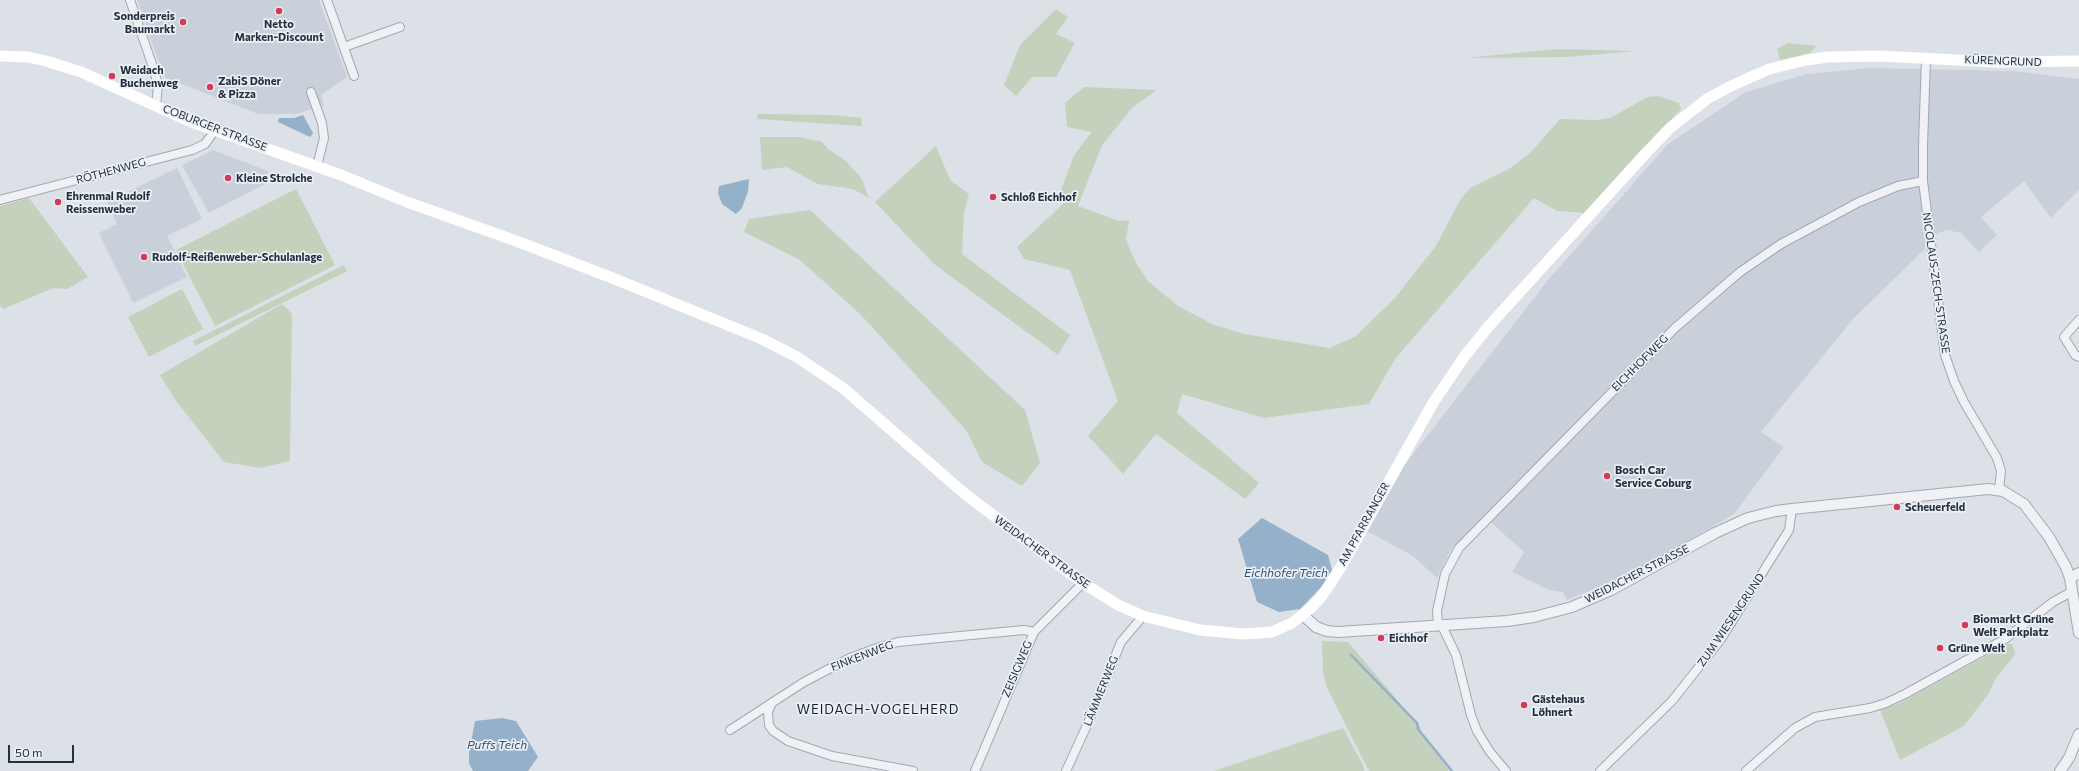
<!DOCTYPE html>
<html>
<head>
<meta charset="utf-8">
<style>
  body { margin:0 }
  #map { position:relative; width:2079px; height:771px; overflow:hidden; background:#dce1e7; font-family:Commissioner,sans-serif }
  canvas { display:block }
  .scale { position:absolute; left:8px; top:745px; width:66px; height:18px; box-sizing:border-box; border:2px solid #252f3e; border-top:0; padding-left:5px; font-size:12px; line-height:14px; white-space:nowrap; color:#252f3e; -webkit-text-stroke:3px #ebf0f5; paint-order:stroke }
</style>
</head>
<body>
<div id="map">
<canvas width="2079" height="771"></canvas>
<div class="scale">50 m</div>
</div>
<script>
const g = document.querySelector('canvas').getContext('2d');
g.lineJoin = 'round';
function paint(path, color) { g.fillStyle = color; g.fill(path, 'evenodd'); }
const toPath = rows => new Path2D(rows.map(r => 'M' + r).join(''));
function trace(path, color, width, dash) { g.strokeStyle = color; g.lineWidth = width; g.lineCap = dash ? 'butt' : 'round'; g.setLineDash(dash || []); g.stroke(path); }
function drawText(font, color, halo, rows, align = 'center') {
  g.font = font + ' Commissioner,sans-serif'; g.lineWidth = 3.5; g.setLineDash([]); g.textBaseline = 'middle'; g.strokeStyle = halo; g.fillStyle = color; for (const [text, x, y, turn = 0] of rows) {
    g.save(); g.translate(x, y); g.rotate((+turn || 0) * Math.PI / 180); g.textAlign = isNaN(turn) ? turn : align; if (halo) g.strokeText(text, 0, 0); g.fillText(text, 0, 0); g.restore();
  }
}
paint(toPath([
  [137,0,319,0,347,77,321,95,324,106,296,114,258,114,164,77],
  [1870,68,2014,71,2079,79,2079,190,2051,218,2024,181,1981,217,1997,235,1979,252,1961,233,1947,230,1938,233,1928,246,1854,318,1761,432,1784,447,1734,514,1633,573,1567,600,1563,592,1549,590,1512,572,1524,552,1485,517,1450,551,1437,578,1413,556,1367,531,1403,467,1548,280,1668,144,1746,92,1807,74],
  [213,150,268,171,265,184,209,213,182,165],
  [177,168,202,219,167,236,187,277,133,303,99,233,117,224,107,202]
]), '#cad0d9');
paint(toPath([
  [1056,9,1068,17,1056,34,1075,43,1056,77,1032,77,1016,96,1004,85,1020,45],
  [1788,43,1816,46,1810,53,1780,60,1777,49],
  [1557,49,1636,51,1567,57,1466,58],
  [1084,87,1157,90,1133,107,1102,145,1078,206,1119,221,1129,220,1126,240,1136,263,1148,281,1178,306,1212,324,1244,334,1330,348,1356,336,1394,299,1436,246,1460,200,1470,188,1509,169,1531,152,1560,119,1597,120,1610,118,1648,97,1658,96,1679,103,1681,109,1584,213,1557,211,1534,198,1395,359,1369,404,1264,418,1182,394,1177,413,1259,483,1245,499,1156,434,1123,474,1088,436,1118,401,1070,270,1024,259,1017,247,1067,200,1057,201,1074,155,1092,132,1067,127,1065,103],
  [758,114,832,115,861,118,862,126,757,119],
  [760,137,799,137,822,142,828,149,846,161,862,179,869,198,853,189,818,184,787,167,762,170],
  [936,146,950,180,969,194,964,213,962,254,1070,335,1058,355,934,264,875,202],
  [296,189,335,265,215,326,176,250],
  [29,198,88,277,67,289,53,288,3,309,0,305,0,206],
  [810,210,1025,410,1040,463,1022,486,982,462,966,430,861,315,800,260,744,232,749,219],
  [344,265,347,271,195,346,193,341],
  [182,289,203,329,149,357,128,317],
  [282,304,292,314,290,461,260,468,224,462,176,401,160,375],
  [1322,641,1348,642,1421,728,1419,730,1450,771,1369,771,1327,688,1323,672],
  [2008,644,2012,644,2015,653,2014,656,1996,678,1989,693,1964,726,1900,760,1880,710,1898,704],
  [1343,728,1363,765,1364,771,1214,771]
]), '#c3d1bd');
paint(toPath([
  [303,115,313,133,310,137,278,122,279,118,294,118],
  [749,179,748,191,742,208,736,214,722,204,718,193,719,186],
  [1262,518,1328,555,1332,570,1323,585,1300,609,1279,612,1257,602,1238,539],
  [502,718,516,721,538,757,528,771,473,771,469,763,469,753,475,721]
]), '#95b0c9');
trace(toPath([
  [1351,655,1417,723,1418,729,1452,771]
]), '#95b0c9', 2.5);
const minor = toPath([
  [130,0,153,67,158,85,156,106],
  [327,0,354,76],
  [344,47,400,27],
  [1926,58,1923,146,1923,181,1945,355,1954,381,1964,402,1997,458,2001,471,1999,490],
  [311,92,322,123,324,138,317,166],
  [0,200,192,150,205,144,215,130],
  [2079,320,2064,337,2075,355,2079,357],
  [1438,626,1437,611,1445,574,1459,548,1675,328,1740,272,1781,244,1859,202,1898,186,1923,181],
  [1442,626,1456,655,1471,715,1477,731,1490,752,1506,771],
  [771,705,768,712,769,725,773,731,788,741,832,756,913,771],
  [730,730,804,682,850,658,877,648,898,642,918,640,1024,630,1034,632],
  [975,771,1034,632,1083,583],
  [1066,771,1088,723,1121,642,1143,616],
  [1600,771,1672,701,1721,639,1789,530,1792,509],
  [1746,771,1795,728,1815,717,1870,708,1886,703,1905,694,2005,639,2053,602,2073,591]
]);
const tertiary = toPath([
  [2070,578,2079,573],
  [1303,615,1316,627,1327,631,1338,632,1507,621,1534,617,1572,607,1611,590,1715,533,1748,518,1776,511,1792,509,1988,489,2003,491,2024,504,2049,537,2066,567,2070,578,2079,633],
  [2060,771,2069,758,2079,734]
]);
trace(minor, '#a1a8b1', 10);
trace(tertiary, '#a1a8b1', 12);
trace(minor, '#eff1f5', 8);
trace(tertiary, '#eff1f5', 10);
trace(toPath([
  [0,56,28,57,46,61,81,72,189,121,341,175,407,202,519,242,615,279,762,339,797,357,843,388,965,494,1083,583,1118,605,1143,616,1200,630,1244,634,1272,632,1292,623,1311,608,1322,596,1341,567,1433,403,1464,357,1488,327,1646,153,1670,128,1707,99,1731,86,1769,69,1807,60,1828,57,1879,56,1997,62,2079,61]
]), '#fff', 11);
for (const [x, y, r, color] of [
  [279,11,4,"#d33a58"],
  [183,22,4,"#d33a58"],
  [112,76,4,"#d33a58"],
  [210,87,4,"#d33a58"],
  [228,178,4,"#d33a58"],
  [993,197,4,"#d33a58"],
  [58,202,4,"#d33a58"],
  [144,257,4,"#d33a58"],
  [1607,476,4,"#d33a58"],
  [1897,507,4,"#d33a58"],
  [1965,625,4,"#d33a58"],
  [1381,638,4,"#d33a58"],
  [1940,648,4,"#d33a58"],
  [1524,705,4,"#d33a58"]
]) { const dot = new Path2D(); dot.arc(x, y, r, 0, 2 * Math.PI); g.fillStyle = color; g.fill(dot); trace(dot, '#ebf0f5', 1.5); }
drawText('bold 11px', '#252f3e', '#ebf0f5', [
  ["Sonderpreis",175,16,"right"],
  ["Baumarkt",175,29,"right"],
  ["Netto",279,24,"center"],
  ["Marken-Discount",279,37,"center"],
  ["Weidach",120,70],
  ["Buchenweg",120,83],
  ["ZabiS Döner",218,81],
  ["& Pizza",218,94],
  ["Kleine Strolche",236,178],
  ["Ehrenmal Rudolf",66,196],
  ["Reissenweber",66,209],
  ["Schloß Eichhof",1001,197],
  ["Rudolf-Reißenweber-Schulanlage",152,257],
  ["Bosch Car",1615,470],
  ["Service Coburg",1615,483],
  ["Scheuerfeld",1905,507],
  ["Biomarkt Grüne",1973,619],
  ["Welt Parkplatz",1973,632],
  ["Eichhof",1389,638],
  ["Grüne Welt",1948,648],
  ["Gästehaus",1532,699],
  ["Löhnert",1532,712]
], 'left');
drawText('11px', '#252f3e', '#ebf0f5', [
  ["KÜRENGRUND",2003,61,2],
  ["COBURGER STRASSE",215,128,21],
  ["RÖTHENWEG",111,171,-15],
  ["NICOLAUS-ZECH-STRASSE",1936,283,82],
  ["EICHHOFWEG",1640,363,-45],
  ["AM PFARRANGER",1364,524,-61],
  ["WEIDACHER STRASSE",1042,552,36],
  ["WEIDACHER STRASSE",1637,574,-27],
  ["ZUM WIESENGRUND",1731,620,-56],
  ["FINKENWEG",862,656,-21],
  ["ZEISIGWEG",1017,669,-67],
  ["LÄMMERWEG",1101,691,-68]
]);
drawText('italic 12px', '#2e5073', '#ebf0f5', [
  ["Eichhofer Teich",1286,573],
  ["Puffs Teich",497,745]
]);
g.letterSpacing = '1px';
drawText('13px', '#18202e', '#ebf0f5', [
  ["WEIDACH-VOGELHERD",878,710]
]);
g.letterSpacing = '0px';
</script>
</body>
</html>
